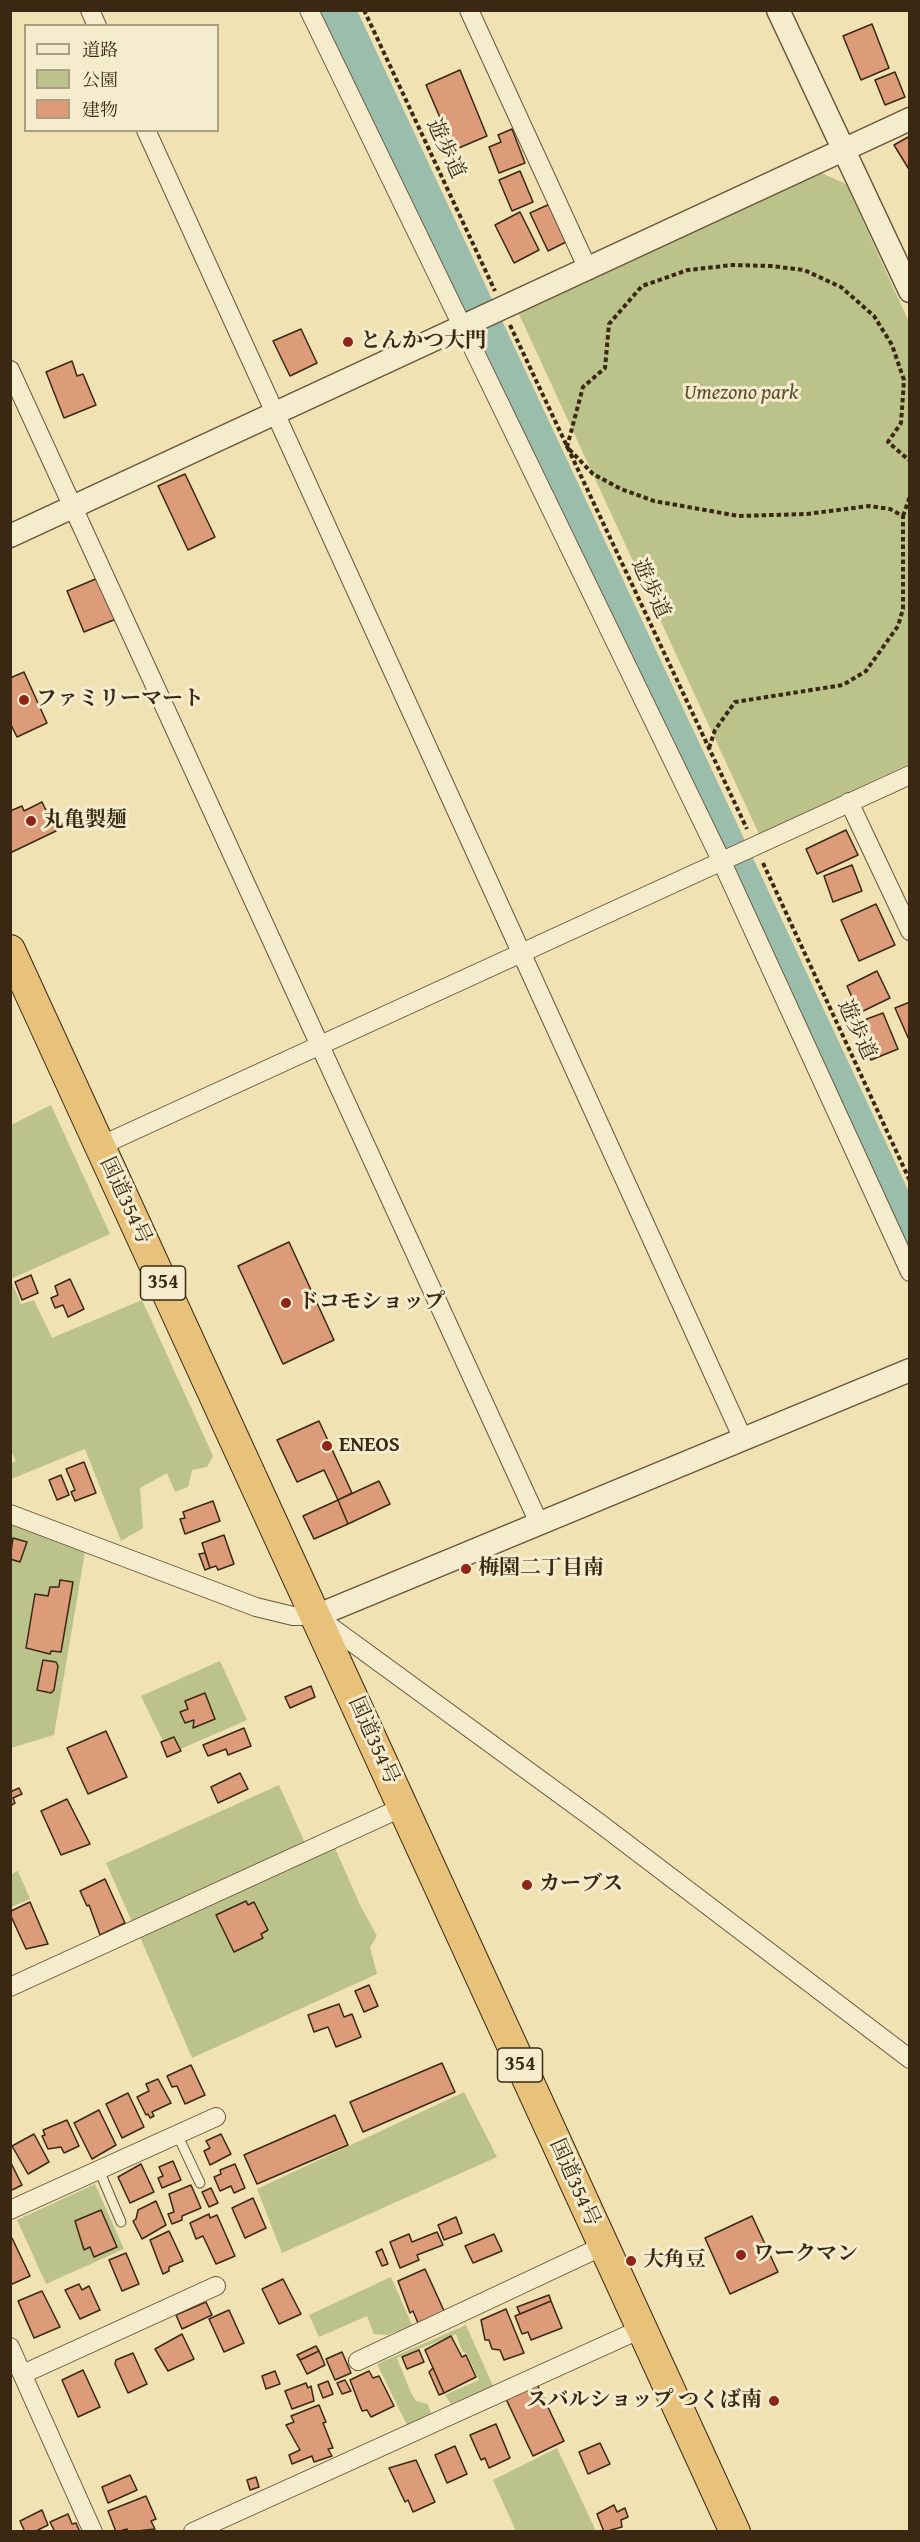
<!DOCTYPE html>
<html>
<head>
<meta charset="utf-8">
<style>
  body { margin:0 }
  #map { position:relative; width:920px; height:2542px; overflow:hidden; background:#f0e2b3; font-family:"Gentium Book Plus","Noto Serif JP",serif }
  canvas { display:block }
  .frame { position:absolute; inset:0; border:12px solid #3a2813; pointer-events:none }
  .legend { position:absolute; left:24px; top:24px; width:195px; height:108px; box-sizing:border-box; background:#f5ecce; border:2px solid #aa9e83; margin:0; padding:8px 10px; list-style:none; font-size:18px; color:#3a2813 }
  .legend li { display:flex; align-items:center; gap:12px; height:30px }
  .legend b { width:30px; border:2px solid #aa9e83 }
</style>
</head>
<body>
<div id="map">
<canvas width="920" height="2542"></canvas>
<div class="frame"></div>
<ul class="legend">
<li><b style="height:8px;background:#f5ecce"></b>道路</li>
<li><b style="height:16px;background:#bbc38b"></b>公園</li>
<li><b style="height:16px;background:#dc9c79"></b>建物</li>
</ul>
</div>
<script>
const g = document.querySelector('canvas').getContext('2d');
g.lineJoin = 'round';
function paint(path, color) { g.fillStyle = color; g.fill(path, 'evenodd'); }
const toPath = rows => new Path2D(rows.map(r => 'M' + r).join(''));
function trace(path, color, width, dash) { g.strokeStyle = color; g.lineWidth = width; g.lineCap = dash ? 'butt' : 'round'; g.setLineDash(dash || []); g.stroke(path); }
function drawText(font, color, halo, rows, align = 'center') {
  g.font = font + ' "Gentium Book Plus","Noto Serif JP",serif'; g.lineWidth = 6; g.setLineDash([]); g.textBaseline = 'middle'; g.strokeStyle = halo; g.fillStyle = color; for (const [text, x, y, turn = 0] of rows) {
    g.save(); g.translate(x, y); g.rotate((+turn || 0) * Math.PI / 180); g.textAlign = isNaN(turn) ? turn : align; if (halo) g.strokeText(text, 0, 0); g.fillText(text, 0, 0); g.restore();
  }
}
paint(toPath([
  [819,172,846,184,909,322,909,764,759,834,518,312],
  [51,1105,110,1234,11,1279,11,1125],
  [11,1280,21,1304,34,1300,52,1338,142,1300,213,1456,207,1467,192,1470,188,1487,175,1492,167,1473,140,1488,143,1528,121,1541,85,1449,11,1479,11,1463,16,1461,10,1449],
  [10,1524,85,1552,54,1735,11,1748,11,1559,20,1562,27,1543,14,1538,11,1546],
  [61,1580,73,1582,61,1652,51,1651,50,1654,26,1649,35,1595,48,1596,50,1587,59,1587],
  [43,1660,56,1662,58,1666,54,1690,51,1693,37,1690],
  [220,1661,247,1720,169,1754,141,1696],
  [205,1693,215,1719,193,1728,194,1720,185,1723,180,1712,188,1709,185,1701],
  [279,1785,305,1843,133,1924,106,1863],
  [335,1848,360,1905,377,1936,370,1947,377,1974,192,2058,140,1937],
  [245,1901,248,1905,254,1902,268,1930,261,1934,263,1938,234,1952,216,1915],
  [18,1871,30,1899,11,1907,11,1874],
  [464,2092,497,2157,282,2253,257,2189],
  [95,2184,124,2249,46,2284,17,2220],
  [101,2210,117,2247,94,2257,90,2247,84,2250,75,2221],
  [391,2277,412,2325,388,2335,374,2334,367,2316,319,2337,309,2315],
  [466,2325,493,2386,451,2404,445,2395,479,2380,467,2354,462,2351,456,2334,397,2358,411,2393,416,2401,428,2404,431,2414,407,2425,377,2364],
  [557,2448,596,2531,516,2531,493,2480]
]), '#bbc38b');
trace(toPath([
  [336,10,910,1239]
]), '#9abeab', 38);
const building = toPath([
  [872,24,889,68,861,80,843,36,872,24],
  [460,70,487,136,454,150,426,85,460,70],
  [895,72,905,97,885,105,875,80,895,72],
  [512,129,525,163,499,173,489,147,501,142,498,135,512,129],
  [910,136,910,171,894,145,910,136],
  [520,171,533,202,512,211,499,180,520,171],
  [552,203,570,240,548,251,530,213,552,203],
  [520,212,539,250,514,263,495,225,520,212],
  [301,329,317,363,290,376,273,341,301,329],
  [72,361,77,376,83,374,96,405,64,418,46,372,72,361],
  [185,474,215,537,188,550,158,486,185,474],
  [98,578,116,619,84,632,67,591,98,578],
  [24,672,47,723,17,737,10,723,10,678,24,672],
  [42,802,56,831,10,853,10,811,22,806,24,811,42,802],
  [846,830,858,855,817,874,806,849,846,830],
  [852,865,862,891,833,902,824,876,852,865],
  [876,904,895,945,859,961,841,920,876,904],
  [877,971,890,998,859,1013,847,986,877,971],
  [910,1002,910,1042,895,1008,910,1002],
  [883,1013,898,1049,871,1060,856,1023,883,1013],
  [289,1242,334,1340,283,1364,238,1266,289,1242],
  [31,1275,38,1293,22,1300,15,1282,31,1275],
  [70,1279,84,1309,68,1317,63,1305,55,1308,51,1298,58,1295,55,1286,70,1279],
  [319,1421,352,1493,338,1500,324,1470,297,1482,277,1440,319,1421],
  [84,1462,96,1493,75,1501,71,1492,75,1490,66,1469,84,1462],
  [61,1475,69,1495,57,1500,49,1480,61,1475],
  [379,1481,390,1504,348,1524,338,1500,379,1481],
  [338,1500,348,1524,314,1539,303,1516,338,1500],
  [213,1501,220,1521,185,1534,180,1519,185,1518,183,1512,213,1501],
  [224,1535,234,1564,218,1570,216,1566,210,1568,202,1543,224,1535],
  [13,1538,27,1542,20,1562,10,1559,13,1538],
  [205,1553,210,1568,205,1570,199,1554,205,1553],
  [60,1580,73,1582,61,1652,51,1651,50,1654,26,1648,35,1594,48,1596,50,1587,59,1587,60,1580],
  [43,1660,56,1662,58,1666,54,1690,51,1693,37,1690,43,1660],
  [311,1686,315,1697,290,1708,285,1697,311,1686],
  [205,1693,215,1719,193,1728,194,1720,185,1723,180,1712,188,1709,185,1701,205,1693],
  [244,1728,251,1746,228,1755,226,1749,208,1756,203,1745,244,1728],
  [106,1731,127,1777,88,1794,67,1748,106,1731],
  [174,1737,181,1751,167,1757,161,1742,174,1737],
  [240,1773,248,1789,218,1803,211,1787,240,1773],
  [19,1788,22,1794,13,1798,15,1803,10,1806,10,1792,19,1788],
  [67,1799,90,1844,61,1855,41,1811,67,1799],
  [105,1879,125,1923,100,1935,89,1905,87,1906,80,1891,105,1879],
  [246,1901,248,1905,254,1902,268,1930,261,1934,263,1938,234,1952,216,1915,246,1901],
  [30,1902,48,1944,26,1949,10,1914,11,1911,30,1902],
  [369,1985,378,2006,364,2012,355,1991,369,1985],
  [339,2004,344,2017,352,2014,361,2037,336,2047,328,2027,314,2032,308,2015,339,2004],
  [442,2063,455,2092,363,2132,350,2102,442,2063],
  [191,2065,205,2095,185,2104,177,2086,172,2087,167,2076,191,2065],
  [158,2079,171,2103,152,2112,154,2116,150,2118,148,2114,146,2115,137,2097,149,2091,146,2084,158,2079],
  [128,2093,144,2127,122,2138,106,2104,128,2093],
  [99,2110,116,2145,92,2159,74,2123,99,2110],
  [335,2115,348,2145,257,2184,244,2155,335,2115],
  [67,2120,79,2146,64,2153,61,2147,48,2149,42,2136,45,2135,43,2130,67,2120],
  [34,2134,49,2162,28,2174,12,2146,34,2134],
  [221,2134,231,2154,210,2165,204,2151,210,2148,206,2141,221,2134],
  [10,2161,22,2185,10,2191,10,2161],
  [173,2161,181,2180,162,2188,158,2178,163,2176,159,2167,173,2161],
  [141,2164,154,2192,130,2203,118,2177,141,2164],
  [235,2164,245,2188,234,2193,231,2186,220,2191,214,2177,221,2174,220,2170,235,2164],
  [191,2185,201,2208,182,2216,182,2220,172,2224,168,2214,174,2212,169,2194,191,2185],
  [211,2188,218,2203,209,2207,202,2192,211,2188],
  [253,2198,266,2228,245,2238,232,2208,253,2198],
  [156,2201,166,2225,142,2239,133,2221,136,2219,138,2210,156,2201],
  [101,2210,117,2247,94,2257,90,2247,84,2250,75,2221,101,2210],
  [209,2214,210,2218,217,2215,235,2256,216,2264,203,2236,196,2239,190,2223,209,2214],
  [752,2216,778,2272,730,2294,705,2238,752,2216],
  [456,2217,462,2233,444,2240,438,2225,456,2217],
  [169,2231,183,2261,169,2267,169,2271,163,2274,150,2240,169,2231],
  [437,2232,443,2245,417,2255,419,2260,400,2268,390,2242,409,2234,412,2242,437,2232],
  [494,2234,502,2251,473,2263,465,2246,494,2234],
  [12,2238,30,2276,10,2285,10,2239,12,2238],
  [382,2249,388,2264,382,2266,376,2252,382,2249],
  [126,2253,139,2284,122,2291,109,2260,126,2253],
  [425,2269,445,2313,418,2323,413,2311,410,2313,398,2281,425,2269],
  [283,2279,301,2314,279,2324,262,2289,283,2279],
  [79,2284,82,2290,89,2286,100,2310,80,2319,65,2290,79,2284],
  [42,2291,60,2327,34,2338,18,2301,42,2291],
  [549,2295,551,2301,520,2314,517,2307,549,2295],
  [551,2301,562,2328,531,2340,528,2332,522,2334,515,2316,551,2301],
  [206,2302,212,2315,182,2329,176,2315,206,2302],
  [506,2309,524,2353,504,2360,500,2350,492,2349,489,2340,485,2340,481,2320,506,2309],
  [229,2310,244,2343,224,2352,209,2319,229,2310],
  [182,2334,194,2359,168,2371,155,2349,182,2334],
  [451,2336,462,2357,466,2355,476,2377,444,2393,425,2350,451,2336],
  [316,2346,319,2351,300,2360,297,2355,316,2346],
  [419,2350,424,2362,407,2369,402,2357,419,2350],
  [319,2351,325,2365,307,2374,300,2360,319,2351],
  [342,2352,351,2373,335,2380,326,2359,342,2352],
  [133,2353,147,2384,128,2393,115,2364,116,2360,133,2353],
  [433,2368,444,2393,439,2395,429,2372,433,2368],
  [83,2370,100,2407,78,2417,62,2380,83,2370],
  [275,2371,280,2384,266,2389,262,2376,275,2371],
  [369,2371,373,2378,379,2376,394,2406,371,2417,367,2410,362,2411,350,2380,369,2371],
  [345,2380,351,2391,342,2394,337,2383,345,2380],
  [328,2381,333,2394,323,2398,318,2385,328,2381],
  [306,2383,308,2388,311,2386,314,2401,292,2409,285,2391,306,2383],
  [537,2384,564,2441,533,2456,506,2399,537,2384],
  [319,2405,326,2422,323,2423,333,2448,328,2449,332,2456,314,2462,312,2456,292,2464,289,2455,300,2450,286,2425,294,2422,291,2416,319,2405],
  [496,2424,510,2458,489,2468,485,2458,481,2460,470,2435,496,2424],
  [600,2443,610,2464,588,2474,579,2452,600,2443],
  [455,2446,467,2474,447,2483,435,2455,455,2446],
  [416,2460,435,2502,413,2512,408,2500,405,2502,389,2468,416,2460],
  [130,2475,137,2490,108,2503,102,2487,130,2475],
  [256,2477,259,2487,250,2490,247,2480,256,2477],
  [146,2496,156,2519,151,2521,155,2529,128,2532,127,2529,116,2532,108,2511,146,2496],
  [614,2505,617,2512,625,2508,628,2517,621,2520,622,2527,604,2532,597,2514,614,2505],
  [42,2510,48,2525,34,2532,25,2532,20,2521,42,2510],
  [68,2514,72,2524,76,2523,80,2532,55,2532,50,2522,68,2514]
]);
paint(building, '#dc9c79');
trace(building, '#3a2813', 1.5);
const service = toPath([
  [177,2134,200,2183],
  [99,2170,121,2222]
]);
const minor = toPath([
  [90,10,97,26],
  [309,10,721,860,910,1272],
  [469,10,587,267],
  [146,130,743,1439],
  [10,370,539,1523],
  [849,802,910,931],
  [100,1146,910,775],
  [10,1514,256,1607,293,1616,316,1616,598,1822,910,2059],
  [10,1987,403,1807],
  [10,2210,216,2117],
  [10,2347,93,2532],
  [358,2361,603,2246],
  [23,2374,216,2286],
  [193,2532,641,2329]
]);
const tertiary = toPath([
  [778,10,910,291],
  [10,536,910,119],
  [316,1616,910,1370]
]);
const trunk = toPath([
  [10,950,735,2532]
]);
trace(service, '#68563b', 11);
trace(minor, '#68563b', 20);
trace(tertiary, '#68563b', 25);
trace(trunk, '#3a2813', 32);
trace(toPath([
  [364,10,495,291],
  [510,325,747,829],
  [903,516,910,496],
  [709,748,715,730,735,702,843,685,866,671,898,626,903,609,903,516,890,509,869,506,807,514,739,516,654,501,621,489,593,474,567,447,583,387,605,368,609,324,642,286,688,270,733,265,771,266,804,270,841,287,874,316,892,345,904,380,901,423,888,442,910,461],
  [763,863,910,1181]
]), '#3a2813', 4, [4.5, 3]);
trace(service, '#f5ecce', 9);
trace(minor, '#f5ecce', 18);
trace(tertiary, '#f5ecce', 22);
trace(trunk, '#e8c17a', 30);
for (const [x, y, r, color] of [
  [348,342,6,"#8f2418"],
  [24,700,6,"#8f2418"],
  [31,821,6,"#8f2418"],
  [286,1303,6,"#8f2418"],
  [327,1446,6,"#8f2418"],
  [466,1569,6,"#8f2418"],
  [527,1885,6,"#8f2418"],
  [741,2255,6,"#8f2418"],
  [631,2261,6,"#8f2418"],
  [774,2401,6,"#8f2418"]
]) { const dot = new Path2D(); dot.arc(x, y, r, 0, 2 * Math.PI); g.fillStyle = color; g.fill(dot); trace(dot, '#f5ecce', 2); }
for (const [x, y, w] of [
  [163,1283,45],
  [520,2065,45]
]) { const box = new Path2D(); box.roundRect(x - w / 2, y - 17, w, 34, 4.5); g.fillStyle = '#f5ecce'; g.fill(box); trace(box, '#3a2813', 1.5); }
drawText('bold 20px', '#3a2813', null, [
  ["354",163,1283],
  ["354",520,2065]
]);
drawText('21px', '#3a2813', '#f5ecce', [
  ["遊歩道",445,149,65],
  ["遊歩道",650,589,65],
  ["遊歩道",856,1030,65],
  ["国道354号",125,1201,65],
  ["国道354号",373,1741,66],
  ["国道354号",574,2183,66]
]);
drawText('bold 21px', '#3a2813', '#f5ecce', [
  ["とんかつ大門",360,342],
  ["ファミリーマート",36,700],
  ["丸亀製麺",43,821],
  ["ドコモショップ",298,1303],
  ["ENEOS",339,1446],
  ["梅園二丁目南",478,1569],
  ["カーブス",539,1885],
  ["ワークマン",753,2255],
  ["大角豆",643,2261],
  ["スバルショップ つくば南",762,2401,"right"]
], 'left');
drawText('italic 21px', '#5a4f31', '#f5ecce', [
  ["Umezono park",741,394]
]);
</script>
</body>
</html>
